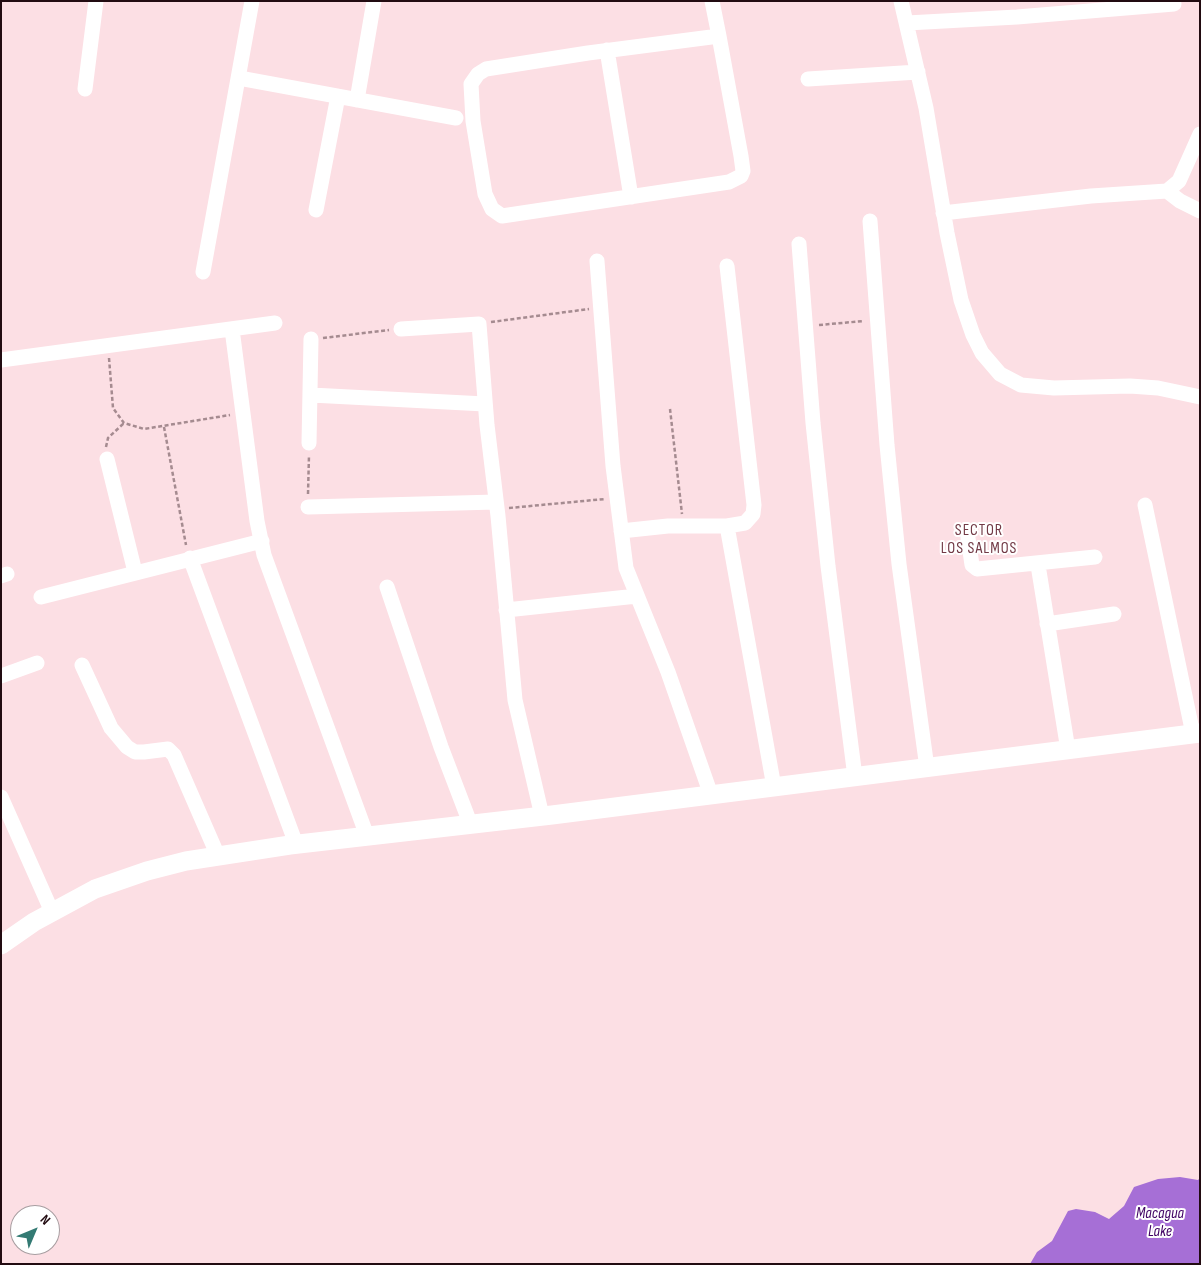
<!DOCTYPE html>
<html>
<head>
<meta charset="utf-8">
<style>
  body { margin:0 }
  #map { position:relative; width:1201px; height:1265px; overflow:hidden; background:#fcdfe4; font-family:"Sofia Sans Condensed",sans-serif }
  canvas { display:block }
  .frame { position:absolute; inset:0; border:2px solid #220b11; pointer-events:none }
  .north { position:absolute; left:10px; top:1205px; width:50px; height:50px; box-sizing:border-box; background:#fff; border:1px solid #a79da0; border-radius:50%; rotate:45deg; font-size:14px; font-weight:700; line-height:20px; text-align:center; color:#220b11 }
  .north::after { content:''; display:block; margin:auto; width:18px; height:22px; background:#337a73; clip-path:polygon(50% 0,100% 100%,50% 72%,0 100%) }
</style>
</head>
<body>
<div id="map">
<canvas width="1201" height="1265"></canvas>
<div class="frame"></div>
<div class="north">N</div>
</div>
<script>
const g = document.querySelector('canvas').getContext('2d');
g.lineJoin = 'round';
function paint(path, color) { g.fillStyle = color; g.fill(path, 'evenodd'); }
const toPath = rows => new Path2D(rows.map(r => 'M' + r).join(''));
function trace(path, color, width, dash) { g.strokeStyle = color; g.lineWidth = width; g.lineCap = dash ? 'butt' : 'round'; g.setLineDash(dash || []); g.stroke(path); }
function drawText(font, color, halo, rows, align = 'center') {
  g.font = font + ' "Sofia Sans Condensed",sans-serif'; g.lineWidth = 4; g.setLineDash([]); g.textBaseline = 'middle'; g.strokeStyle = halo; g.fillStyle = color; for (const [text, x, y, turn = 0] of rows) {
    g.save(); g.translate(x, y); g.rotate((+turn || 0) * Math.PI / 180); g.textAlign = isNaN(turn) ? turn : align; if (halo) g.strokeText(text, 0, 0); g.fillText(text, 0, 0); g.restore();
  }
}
paint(toPath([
  [1180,1177,1198,1180,1200,1178,1200,1264,1030,1264,1037,1252,1052,1241,1068,1211,1076,1209,1095,1212,1109,1219,1124,1206,1134,1187,1158,1179]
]), '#a66fd6');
trace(toPath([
  [491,322,589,309],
  [819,325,864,321],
  [323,338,389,330],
  [109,358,113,408,124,423,144,429,230,415],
  [670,409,682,514],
  [164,427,186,545],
  [106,447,108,438,124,423],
  [308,494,309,455],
  [509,508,605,499]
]), '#a58b90', 2.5, [4, 2.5]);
trace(toPath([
  [712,1,719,36,741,156,743,171,741,176,729,182,502,216,492,209,485,194,473,121,471,84,478,74,486,69,588,53,719,36],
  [901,1,926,108,947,233,961,300,973,335,982,353,1000,374,1021,385,1054,388,1130,386,1158,388,1200,397],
  [907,23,1017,17,1174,4],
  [607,50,631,197],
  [239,78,456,118],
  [808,79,918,72],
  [85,89,96,1],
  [357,100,374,1],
  [1167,191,1180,201,1200,211],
  [316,210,338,96],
  [943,213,1091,196,1167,191,1179,181,1200,134],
  [870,221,887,445,899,564,927,768],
  [799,244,813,423,828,566,855,777],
  [597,261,613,466,626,568,668,672,711,795],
  [203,272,252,1],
  [232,329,257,521,264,555,367,836],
  [401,329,479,324,487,425,498,516,515,700,542,816],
  [1,360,275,323],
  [311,395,485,404],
  [309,443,311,339],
  [107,459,135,572],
  [1145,505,1193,734],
  [308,507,496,502],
  [727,526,774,787],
  [621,531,668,526,727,526,745,523,753,514,754,505,727,266],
  [968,538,972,565,977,569,1095,557],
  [190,558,296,844],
  [1038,565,1068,750],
  [1,576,7,574],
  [387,587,441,747,470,823],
  [41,597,262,541],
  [506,610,637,596],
  [1047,624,1114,614],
  [82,665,111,728,127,747,135,752,144,752,168,749,174,755,218,856],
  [1,676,37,663],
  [1,797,52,912]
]), '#fff', 15);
trace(toPath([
  [1,945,34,922,95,889,147,871,186,861,290,845,552,815,1200,733]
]), '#fff', 19);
g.letterSpacing = '1px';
drawText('16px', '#723a46', '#fff', [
  ["SECTOR",979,531],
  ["LOS SALMOS",979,549]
]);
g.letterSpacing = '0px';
drawText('italic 16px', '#3f0063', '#fff', [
  ["Macagua",1160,1214],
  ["Lake",1160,1232]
]);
</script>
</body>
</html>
